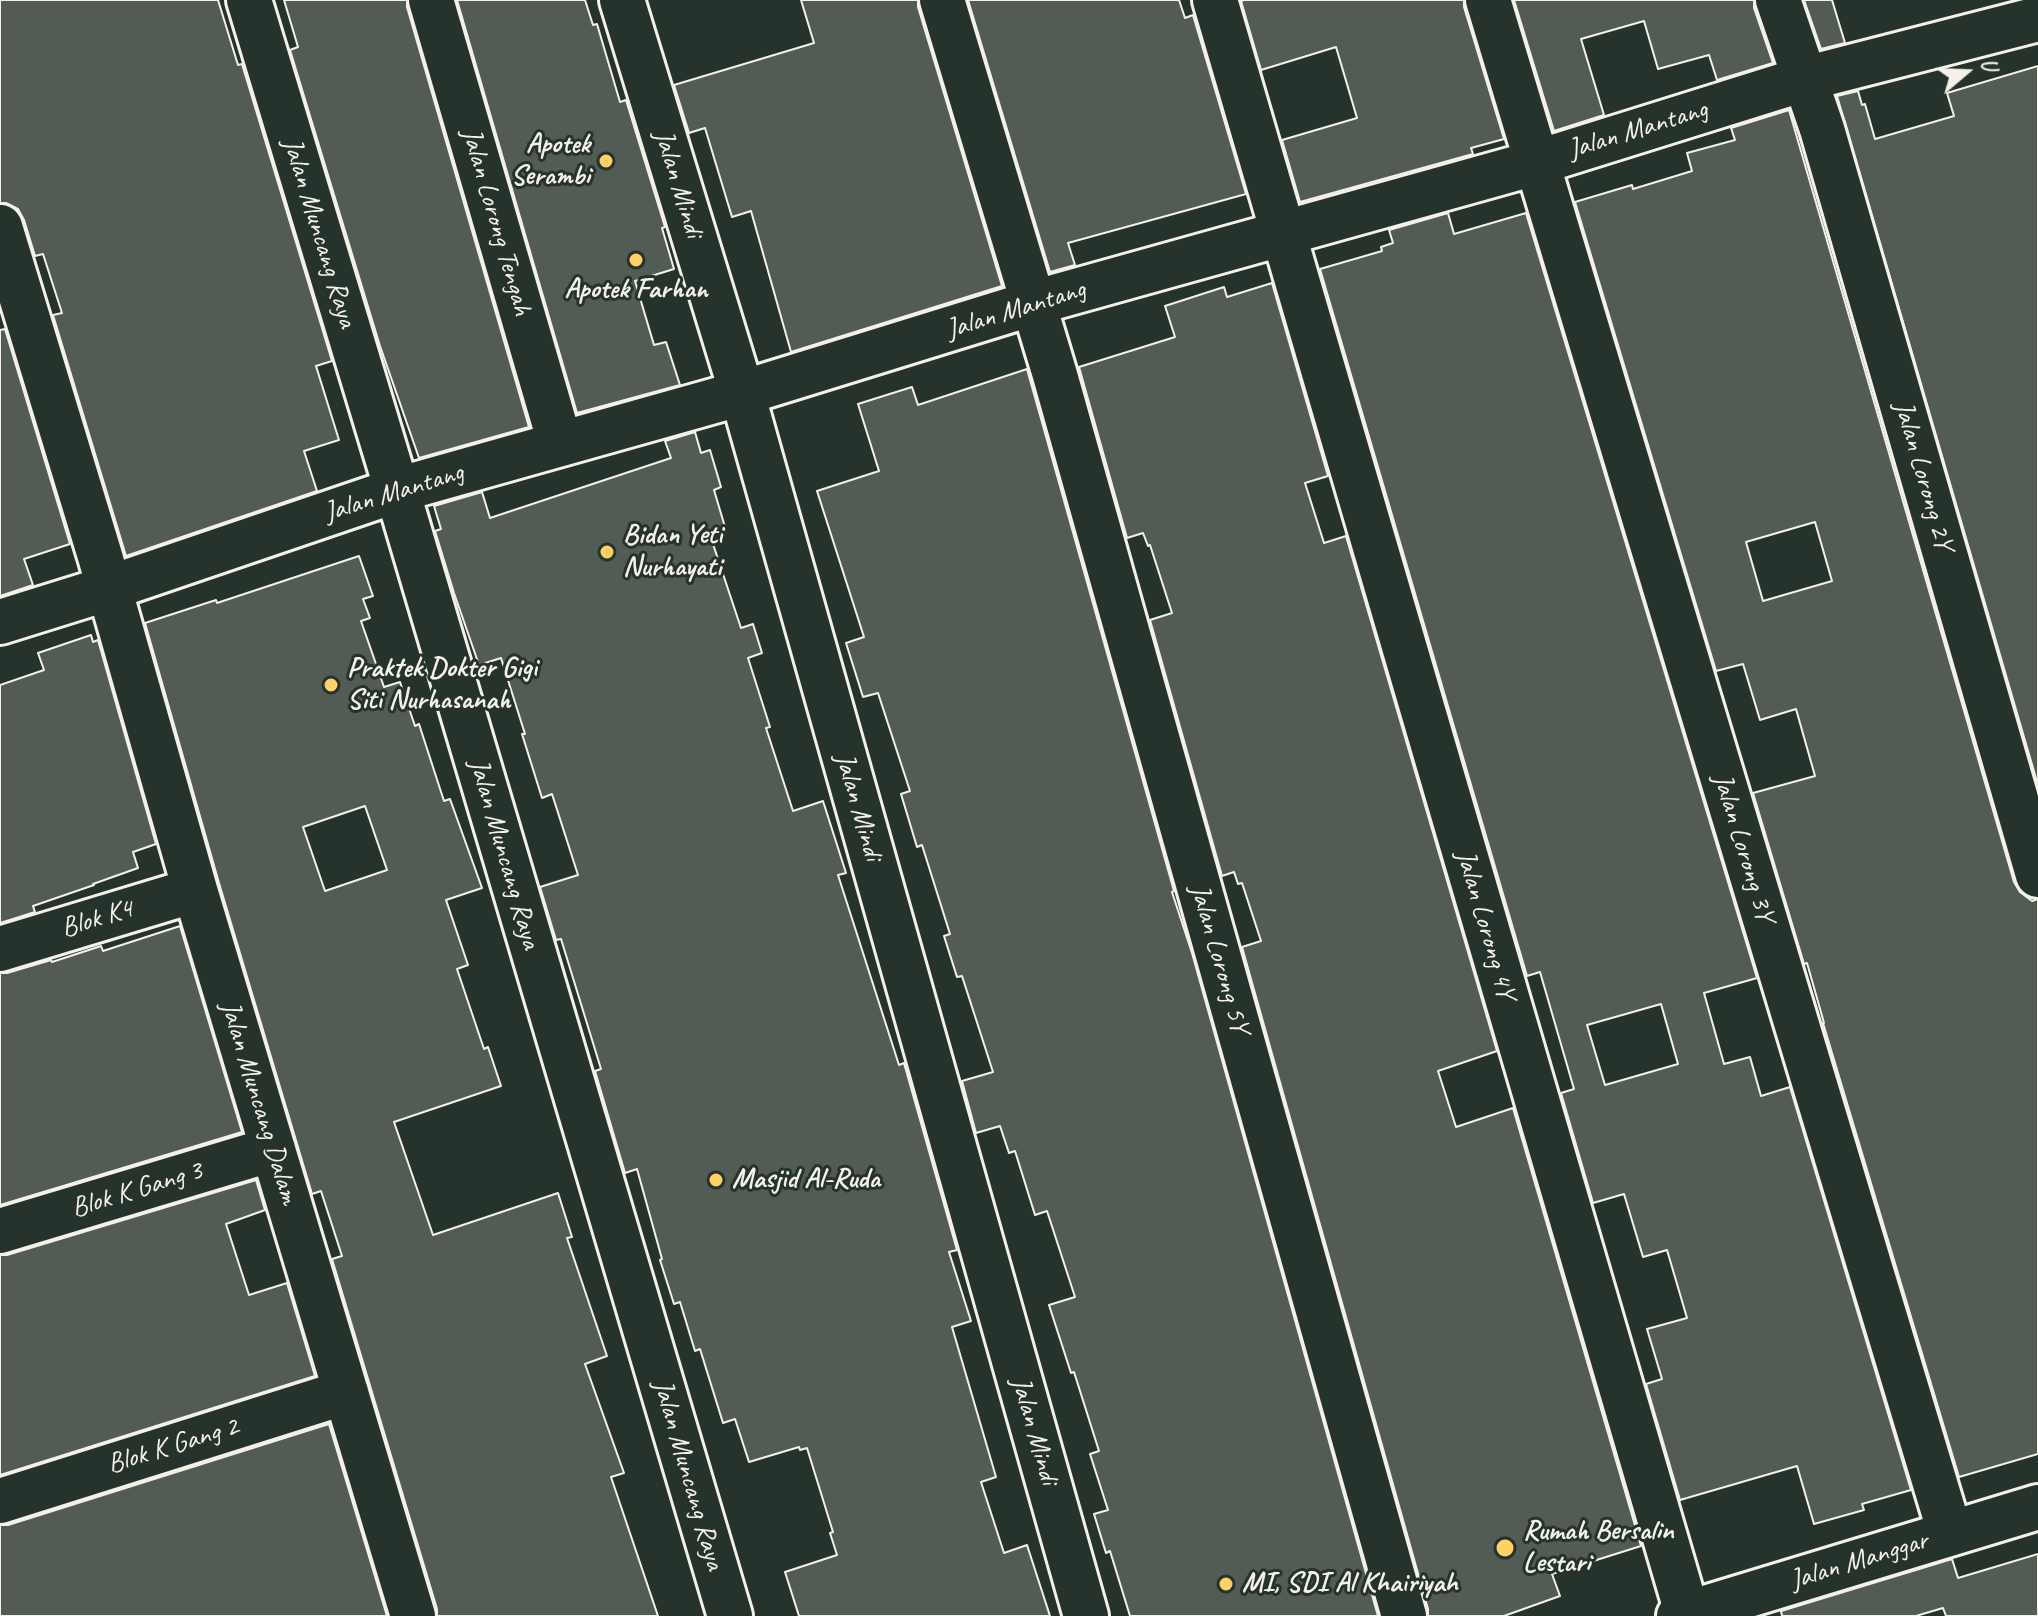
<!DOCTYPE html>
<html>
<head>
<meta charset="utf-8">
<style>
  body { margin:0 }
  #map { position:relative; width:2038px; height:1616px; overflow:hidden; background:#26332d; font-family:Caveat,sans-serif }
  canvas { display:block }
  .north { position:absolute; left:1926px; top:32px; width:80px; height:80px; -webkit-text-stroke:6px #26332d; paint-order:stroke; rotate:71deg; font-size:22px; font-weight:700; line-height:32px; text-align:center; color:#f4f1e8 }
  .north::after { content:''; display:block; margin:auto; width:28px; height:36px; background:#f4f1e8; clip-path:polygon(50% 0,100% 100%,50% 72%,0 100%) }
</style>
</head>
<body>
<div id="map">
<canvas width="2038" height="1616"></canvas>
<div class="north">U</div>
</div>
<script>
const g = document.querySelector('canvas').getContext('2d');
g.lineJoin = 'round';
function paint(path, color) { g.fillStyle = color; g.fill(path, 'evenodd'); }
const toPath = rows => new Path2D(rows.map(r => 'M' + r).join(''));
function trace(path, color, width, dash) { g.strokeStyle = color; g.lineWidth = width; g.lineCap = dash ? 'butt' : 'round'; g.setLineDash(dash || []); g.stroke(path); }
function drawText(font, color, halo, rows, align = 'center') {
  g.font = font + ' Caveat,sans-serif'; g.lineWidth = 6; g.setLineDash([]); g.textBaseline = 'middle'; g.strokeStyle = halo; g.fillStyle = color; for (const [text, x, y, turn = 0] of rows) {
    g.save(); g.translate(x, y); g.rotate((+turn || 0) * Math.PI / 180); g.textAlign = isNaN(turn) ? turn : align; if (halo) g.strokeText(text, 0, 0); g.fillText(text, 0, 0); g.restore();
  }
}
const building = toPath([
  [0,0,218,0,238,65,242,64,332,361,316,366,339,440,304,451,317,491,126,556,53,315,62,313,43,254,35,256,24,220,18,209,6,203,0,203,0,0],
  [284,0,407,0,407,7,529,427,419,458,380,346,290,50,298,47,284,0],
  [457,0,585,0,593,25,597,24,620,102,626,100,665,227,662,228,674,269,635,281,654,345,666,342,680,385,577,413,457,0],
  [801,0,918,0,918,7,1002,286,791,352,751,211,732,217,705,128,689,133,674,85,814,43,801,0],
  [968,0,1179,0,1185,18,1193,15,1246,194,1068,243,1075,265,1050,272,968,0],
  [1244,0,1464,0,1464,7,1504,139,1471,148,1473,154,1300,202,1282,140,1357,118,1336,47,1261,70,1241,1,1244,0],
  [1514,0,1754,0,1754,8,1773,63,1717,80,1709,55,1658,69,1644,21,1581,39,1604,115,1554,131,1514,0],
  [1804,0,1832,0,1845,43,1821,49,1804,0],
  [2038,66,2038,785,1837,96,1858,91,1862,105,1865,104,1875,139,1954,116,1947,93,2038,66],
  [1789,110,2014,882,2020,892,2032,901,2038,899,2038,1454,1959,1477,1823,1023,1824,1023,1807,963,1804,964,1753,793,1815,776,1796,709,1760,720,1743,664,1716,671,1575,202,1632,185,1633,189,1692,171,1687,153,1735,140,1731,128,1789,110],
  [1815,522,1832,581,1763,601,1746,542,1815,522],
  [1448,213,1454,234,1526,213,1757,978,1704,993,1724,1064,1750,1057,1761,1096,1790,1087,1911,1490,1862,1504,1864,1510,1814,1524,1797,1466,1680,1500,1646,1384,1662,1379,1647,1329,1687,1318,1667,1250,1643,1257,1624,1194,1593,1203,1561,1093,1574,1089,1540,972,1527,976,1320,269,1382,251,1381,247,1393,243,1389,230,1448,213],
  [1661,1004,1678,1064,1605,1085,1587,1025,1661,1004],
  [1272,283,1328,476,1305,483,1324,543,1346,536,1497,1051,1438,1071,1456,1127,1513,1108,1641,1546,1552,1574,1560,1596,1504,1616,1428,1616,1428,1609,1242,947,1261,941,1242,883,1238,884,1234,872,1222,876,1150,620,1172,613,1150,545,1148,546,1143,533,1127,538,1079,367,1175,337,1165,306,1224,287,1227,297,1272,283],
  [5,329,70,544,24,559,33,585,0,596,0,330,5,329],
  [1027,369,1174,891,1172,892,1192,953,1378,1616,1130,1616,1110,1551,1106,1553,1094,1514,1108,1510,1090,1454,1099,1451,1074,1372,1071,1373,1049,1305,1075,1297,1047,1211,1035,1215,1015,1151,1009,1153,1000,1126,976,1133,962,1081,993,1072,962,976,957,977,944,936,950,934,922,845,917,847,901,794,910,791,878,693,863,697,846,643,864,637,817,491,879,471,858,404,912,387,918,405,1027,369],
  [695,432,701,453,710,450,721,487,714,490,725,527,709,532,741,628,753,624,762,653,748,658,770,727,766,728,793,811,823,801,846,873,838,875,899,1065,904,1063,957,1250,949,1252,971,1321,952,1327,996,1477,981,1482,1004,1553,1027,1545,1050,1616,799,1616,785,1572,837,1555,830,1533,833,1532,807,1448,800,1450,799,1447,749,1462,735,1419,723,1423,700,1349,695,1351,680,1302,674,1304,660,1260,662,1259,637,1169,625,1173,595,1071,601,1069,561,939,556,940,540,887,578,875,552,794,542,798,522,734,525,734,501,658,479,665,454,593,435,531,441,529,434,506,482,492,490,518,671,458,665,441,695,432],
  [359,556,373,596,363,599,370,618,361,621,384,687,400,682,415,726,419,724,444,801,450,799,482,888,446,900,468,965,457,969,484,1049,488,1047,501,1086,394,1122,433,1235,558,1193,572,1237,567,1238,607,1356,585,1364,624,1473,611,1477,658,1616,437,1616,437,1609,332,1259,342,1256,321,1191,312,1194,219,883,145,623,216,600,217,603,359,556],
  [365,806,387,870,325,891,303,827,365,806],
  [91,635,93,642,98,640,156,844,133,852,138,868,93,884,94,885,33,906,35,912,0,923,0,685,44,670,38,653,91,635],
  [180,926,242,1132,0,1205,0,973,7,973,51,960,52,962,101,946,103,951,180,926],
  [256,1180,265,1210,226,1224,249,1295,287,1283,315,1376,0,1475,0,1255,7,1255,256,1180],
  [329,1424,387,1616,0,1616,0,1525,8,1525,329,1424],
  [2038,1554,2038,1616,1946,1616,1943,1608,1916,1616,1782,1616,1781,1611,1952,1559,1958,1578,2038,1554]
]);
paint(building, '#525c55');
trace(building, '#f4f1e8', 2);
const street = toPath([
  [249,0,397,490,730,1616],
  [431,0,560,443],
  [942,0,1055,375,1404,1616],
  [1215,0,1688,1616],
  [1488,0,1950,1533],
  [1778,0,1822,129,2038,875],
  [0,227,100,556,195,890,413,1616],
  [0,622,109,588,397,490,742,393,1033,303,1535,163,1804,79,2038,19],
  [0,949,195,890],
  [0,1231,273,1149],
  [0,1501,346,1392]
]);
const secondary = toPath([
  [622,0,742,393,1086,1616],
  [1679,1616,2038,1507]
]);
trace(street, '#f4f1e8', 50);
trace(secondary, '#f4f1e8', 50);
trace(street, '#26332d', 44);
trace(secondary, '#26332d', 44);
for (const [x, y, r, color] of [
  [606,161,8,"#ffd166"],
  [636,260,8,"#ffd166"],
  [607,552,8,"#ffd166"],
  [331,685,8,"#ffd166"],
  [716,1180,8,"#ffd166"],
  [1505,1548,10,"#ffd166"],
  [1226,1584,8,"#ffd166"]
]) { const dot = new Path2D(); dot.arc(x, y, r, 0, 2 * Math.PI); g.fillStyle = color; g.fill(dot); trace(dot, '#26332d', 3); }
drawText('28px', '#f4f1e8', '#26332d', [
  ["Jalan Mantang",1638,130,-17],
  ["Jalan Mindi",678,184,73],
  ["Jalan Lorong Tengah",496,222,74],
  ["Jalan Muncang Raya",319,233,73],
  ["Jalan Mantang",1016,310,-17],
  ["Jalan Lorong 2Y",1923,476,74],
  ["Jalan Mantang",394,493,-17],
  ["Jalan Mindi",858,807,74],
  ["Jalan Lorong 3Y",1743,848,73],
  ["Jalan Muncang Raya",504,854,74],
  ["Blok K4",97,919,-17],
  ["Jalan Lorong 4Y",1485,925,74],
  ["Jalan Lorong 5Y",1219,959,74],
  ["Jalan Muncang Dalam",259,1103,73],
  ["Blok K Gang 3",137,1190,-17],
  ["Jalan Mindi",1034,1431,74],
  ["Blok K Gang 2",173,1446,-17],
  ["Jalan Muncang Raya",688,1475,74],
  ["Jalan Manggar",1859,1561,-17]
]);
drawText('bold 28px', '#f4f1e8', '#26332d', [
  ["Apotek",590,145,"right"],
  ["Serambi",590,177,"right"],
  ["Apotek Farhan",636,290,"center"],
  ["Bidan Yeti",623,536],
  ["Nurhayati",623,568],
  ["Praktek Dokter Gigi",347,669],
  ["Siti Nurhasanah",347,701],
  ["Masjid Al-Ruda",732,1180],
  ["Rumah Bersalin",1523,1532],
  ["Lestari",1523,1564],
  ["MI, SDI Al Khairiyah",1242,1584]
], 'left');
</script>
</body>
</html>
